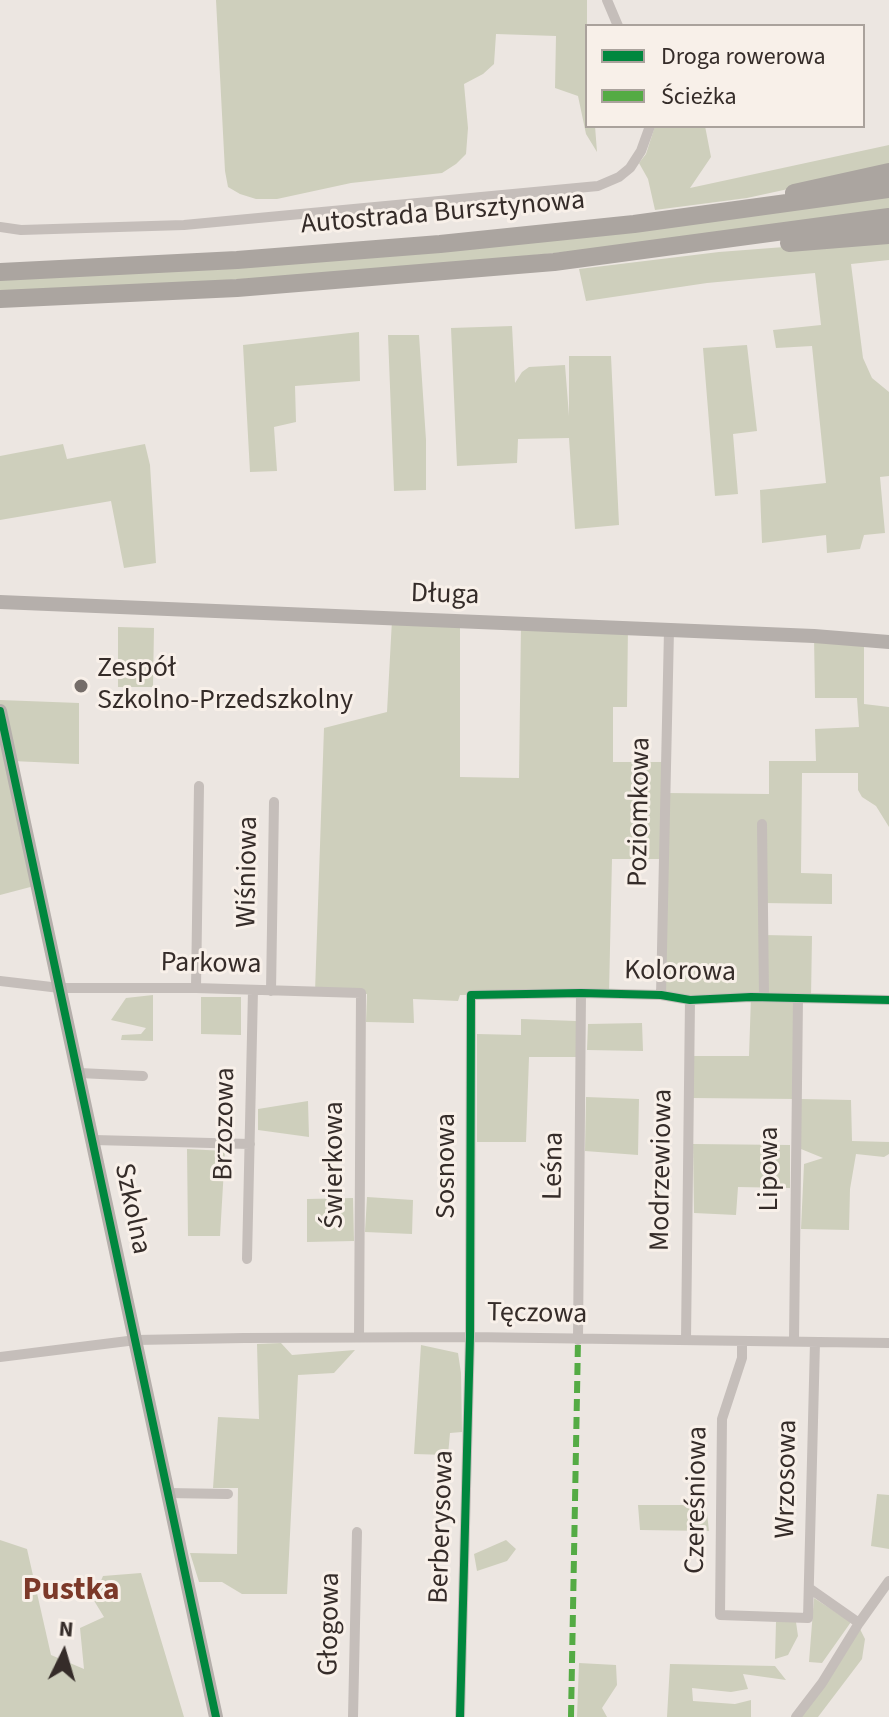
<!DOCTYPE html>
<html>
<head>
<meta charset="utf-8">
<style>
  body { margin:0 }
  #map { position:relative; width:889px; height:1717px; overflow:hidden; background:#ece6e1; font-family:"Source Sans 3",sans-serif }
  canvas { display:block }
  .legend { position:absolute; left:585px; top:24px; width:280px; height:104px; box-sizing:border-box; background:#f8f0e9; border:2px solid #aaa29c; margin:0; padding:10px 14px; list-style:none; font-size:24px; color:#352c29 }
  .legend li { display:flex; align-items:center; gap:16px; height:40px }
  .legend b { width:40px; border:2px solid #aaa29c }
  .north { position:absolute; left:24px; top:1613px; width:80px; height:80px; -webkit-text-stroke:6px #f8f0e9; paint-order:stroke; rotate:5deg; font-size:22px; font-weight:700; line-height:32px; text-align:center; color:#352c29 }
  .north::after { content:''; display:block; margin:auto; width:28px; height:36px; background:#352c29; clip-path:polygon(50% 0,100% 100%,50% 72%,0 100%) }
</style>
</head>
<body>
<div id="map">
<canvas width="889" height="1717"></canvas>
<ul class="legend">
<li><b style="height:10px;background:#00873e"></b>Droga rowerowa</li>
<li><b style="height:10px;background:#54ab44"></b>Ścieżka</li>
</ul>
<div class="north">N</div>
</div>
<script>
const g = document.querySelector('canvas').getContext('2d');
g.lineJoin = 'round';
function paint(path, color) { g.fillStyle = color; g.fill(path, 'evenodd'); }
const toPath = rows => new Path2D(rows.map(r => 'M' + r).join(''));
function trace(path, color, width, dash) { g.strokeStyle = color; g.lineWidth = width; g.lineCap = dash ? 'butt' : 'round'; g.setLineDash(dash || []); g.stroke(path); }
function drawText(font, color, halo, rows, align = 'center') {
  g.font = font + ' "Source Sans 3",sans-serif'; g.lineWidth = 6; g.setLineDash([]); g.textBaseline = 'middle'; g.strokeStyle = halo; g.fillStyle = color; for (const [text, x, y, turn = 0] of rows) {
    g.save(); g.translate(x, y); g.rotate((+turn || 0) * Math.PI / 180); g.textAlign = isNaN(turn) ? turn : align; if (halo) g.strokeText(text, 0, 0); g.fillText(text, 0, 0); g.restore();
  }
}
paint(toPath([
  [216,0,587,0,587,126,595,126,597,152,586,134,578,96,555,88,556,36,496,34,494,64,483,74,464,84,468,128,466,154,456,164,442,173,351,183,277,199,256,199,240,194,228,187,225,171],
  [655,126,705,126,711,157,690,188,889,145,889,167,747,198,655,210,648,179,639,163,646,154],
  [889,195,889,211,683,240,367,272,0,293,0,278],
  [889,239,889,260,851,264,863,358,872,378,889,392,889,476,880,477,885,533,864,535,860,549,827,553,826,535,762,543,760,490,826,483,812,346,776,348,773,330,821,325,815,273,707,283,586,301,579,269,719,252],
  [512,326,515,383,522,372,529,367,565,365,569,416,569,356,611,356,619,525,575,529,569,438,518,439,517,463,457,466,451,328],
  [359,332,360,381,295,386,296,422,274,427,277,471,250,472,243,345],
  [388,335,419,335,426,440,426,490,394,491],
  [747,345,757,431,733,434,738,494,715,496,703,348],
  [63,444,67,459,145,444,150,465,156,563,124,568,111,501,0,520,0,456],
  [392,620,460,623,460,777,519,778,521,624,628,626,627,707,613,707,613,762,667,762,666,793,769,794,769,761,816,761,815,729,859,727,857,698,815,698,814,636,864,639,864,704,889,707,889,827,876,806,862,797,858,790,858,773,802,773,801,873,832,874,832,904,763,903,764,935,812,936,811,998,798,998,796,1099,693,1098,693,1056,749,1056,751,997,661,995,664,859,612,859,609,993,460,995,458,1001,413,999,414,1023,366,1022,367,994,315,992,324,728,387,712],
  [118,627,154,628,153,687,118,687],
  [0,700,79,703,79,764,12,761,38,885,0,895],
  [153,995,153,1041,121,1040,122,1035,141,1034,146,1028,111,1020,126,998],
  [201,997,241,997,241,1035,201,1034],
  [521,1019,576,1021,577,1057,529,1057,526,1142,477,1142,477,1034,521,1035],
  [642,1023,643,1051,587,1050,588,1024],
  [586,1097,639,1099,638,1155,585,1151],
  [801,1099,851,1100,852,1141,889,1142,889,1154,884,1157,856,1154,850,1189,849,1230,801,1229,804,1164,823,1158,801,1149],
  [308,1101,309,1137,258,1130,258,1109],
  [693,1144,790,1145,790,1188,738,1187,736,1215,694,1213],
  [187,1149,225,1151,220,1236,188,1236],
  [367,1197,413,1200,412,1234,365,1232],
  [353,1198,354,1241,307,1242,307,1199],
  [281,1343,292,1355,355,1350,334,1373,298,1375,287,1594,242,1594,222,1582,199,1582,190,1553,237,1554,238,1488,213,1488,218,1417,259,1419,257,1344],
  [421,1345,458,1353,461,1373,462,1432,450,1433,448,1455,414,1454],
  [877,1494,889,1495,889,1549,871,1546],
  [638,1505,686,1505,707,1513,709,1531,640,1530],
  [0,1540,27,1549,51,1655,84,1669,80,1628,104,1617,93,1599,103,1576,141,1573,184,1717,0,1717],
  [506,1540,516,1549,507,1561,477,1571,474,1554],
  [814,1598,851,1622,822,1663,809,1662],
  [776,1622,796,1622,798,1636,788,1655,775,1659],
  [859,1627,865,1639,862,1659,818,1717,800,1717],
  [579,1663,616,1665,617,1685,602,1708,607,1717,577,1717],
  [670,1664,775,1666,786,1680,743,1674,748,1689,731,1692,692,1688,693,1701,735,1704,751,1700,751,1717,667,1717]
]), '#cecfbc');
trace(toPath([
  [607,0,618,26],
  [0,227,21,230,184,225,598,186,619,177,630,168,641,151,650,126],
  [762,824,764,997],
  [0,981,60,988,196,988,361,993,359,1337],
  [196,988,199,786],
  [271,991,274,802],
  [661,995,669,630],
  [79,1073,143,1076],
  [94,1140,250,1144],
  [247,1259,253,990],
  [578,1340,581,993],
  [686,1340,690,1000],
  [742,1341,742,1358,722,1419,720,1615,808,1618,815,1342],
  [794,1341,798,998],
  [0,1357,136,1340,244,1338,470,1337,889,1343],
  [167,1493,228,1494],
  [809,1588,859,1623],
  [353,1717,357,1532],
  [460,1717,470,1337,471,995,581,993,661,995,690,1000,751,997,889,1000],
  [796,1717,822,1683,859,1623,889,1581]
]), '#c5beba', 10);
trace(toPath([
  [0,602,814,636,889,642],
  [0,711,216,1717]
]), '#b5afab', 14);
trace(toPath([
  [794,193,889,172],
  [789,243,889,235],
  [0,272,237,260,440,244,634,224,889,189],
  [0,299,237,288,554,262,889,217]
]), '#aba5a0', 18);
trace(toPath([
  [571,1717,578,1340]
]), '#54ab44', 6, [12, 6]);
trace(toPath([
  [0,711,216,1717],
  [460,1717,470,1337,471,995,581,993,661,995,690,1000,751,997,889,1000]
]), '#00873e', 8);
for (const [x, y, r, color] of [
  [81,686,8,"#756d69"]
]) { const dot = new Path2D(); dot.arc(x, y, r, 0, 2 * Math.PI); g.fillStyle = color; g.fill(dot); trace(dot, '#f8f0e9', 3); }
drawText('28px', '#352c29', '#f8f0e9', [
  ["Autostrada Bursztynowa",443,214,-5],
  ["Długa",445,596,2],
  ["Poziomkowa",641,812,-89],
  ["Wiśniowa",249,872,-89],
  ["Parkowa",211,965,1],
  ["Kolorowa",680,973,1],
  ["Brzozowa",226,1124,-89],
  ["Świerkowa",336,1165,-90],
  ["Sosnowa",448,1166,-90],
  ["Leśna",555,1166,-89],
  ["Lipowa",771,1169,-90],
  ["Modrzewiowa",663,1170,-89],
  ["Szkolna",131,1209,78],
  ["Tęczowa",537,1315,1],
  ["Wrzosowa",788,1479,-89],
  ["Czereśniowa",698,1500,-89],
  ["Berberysowa",443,1527,-88],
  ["Głogowa",331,1624,-89]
]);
drawText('28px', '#352c29', '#f8f0e9', [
  ["Zespół",97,670],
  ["Szkolno-Przedszkolny",97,702]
], 'left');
drawText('bold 32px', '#7c3929', '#f8f0e9', [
  ["Pustka",71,1592]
]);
</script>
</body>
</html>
